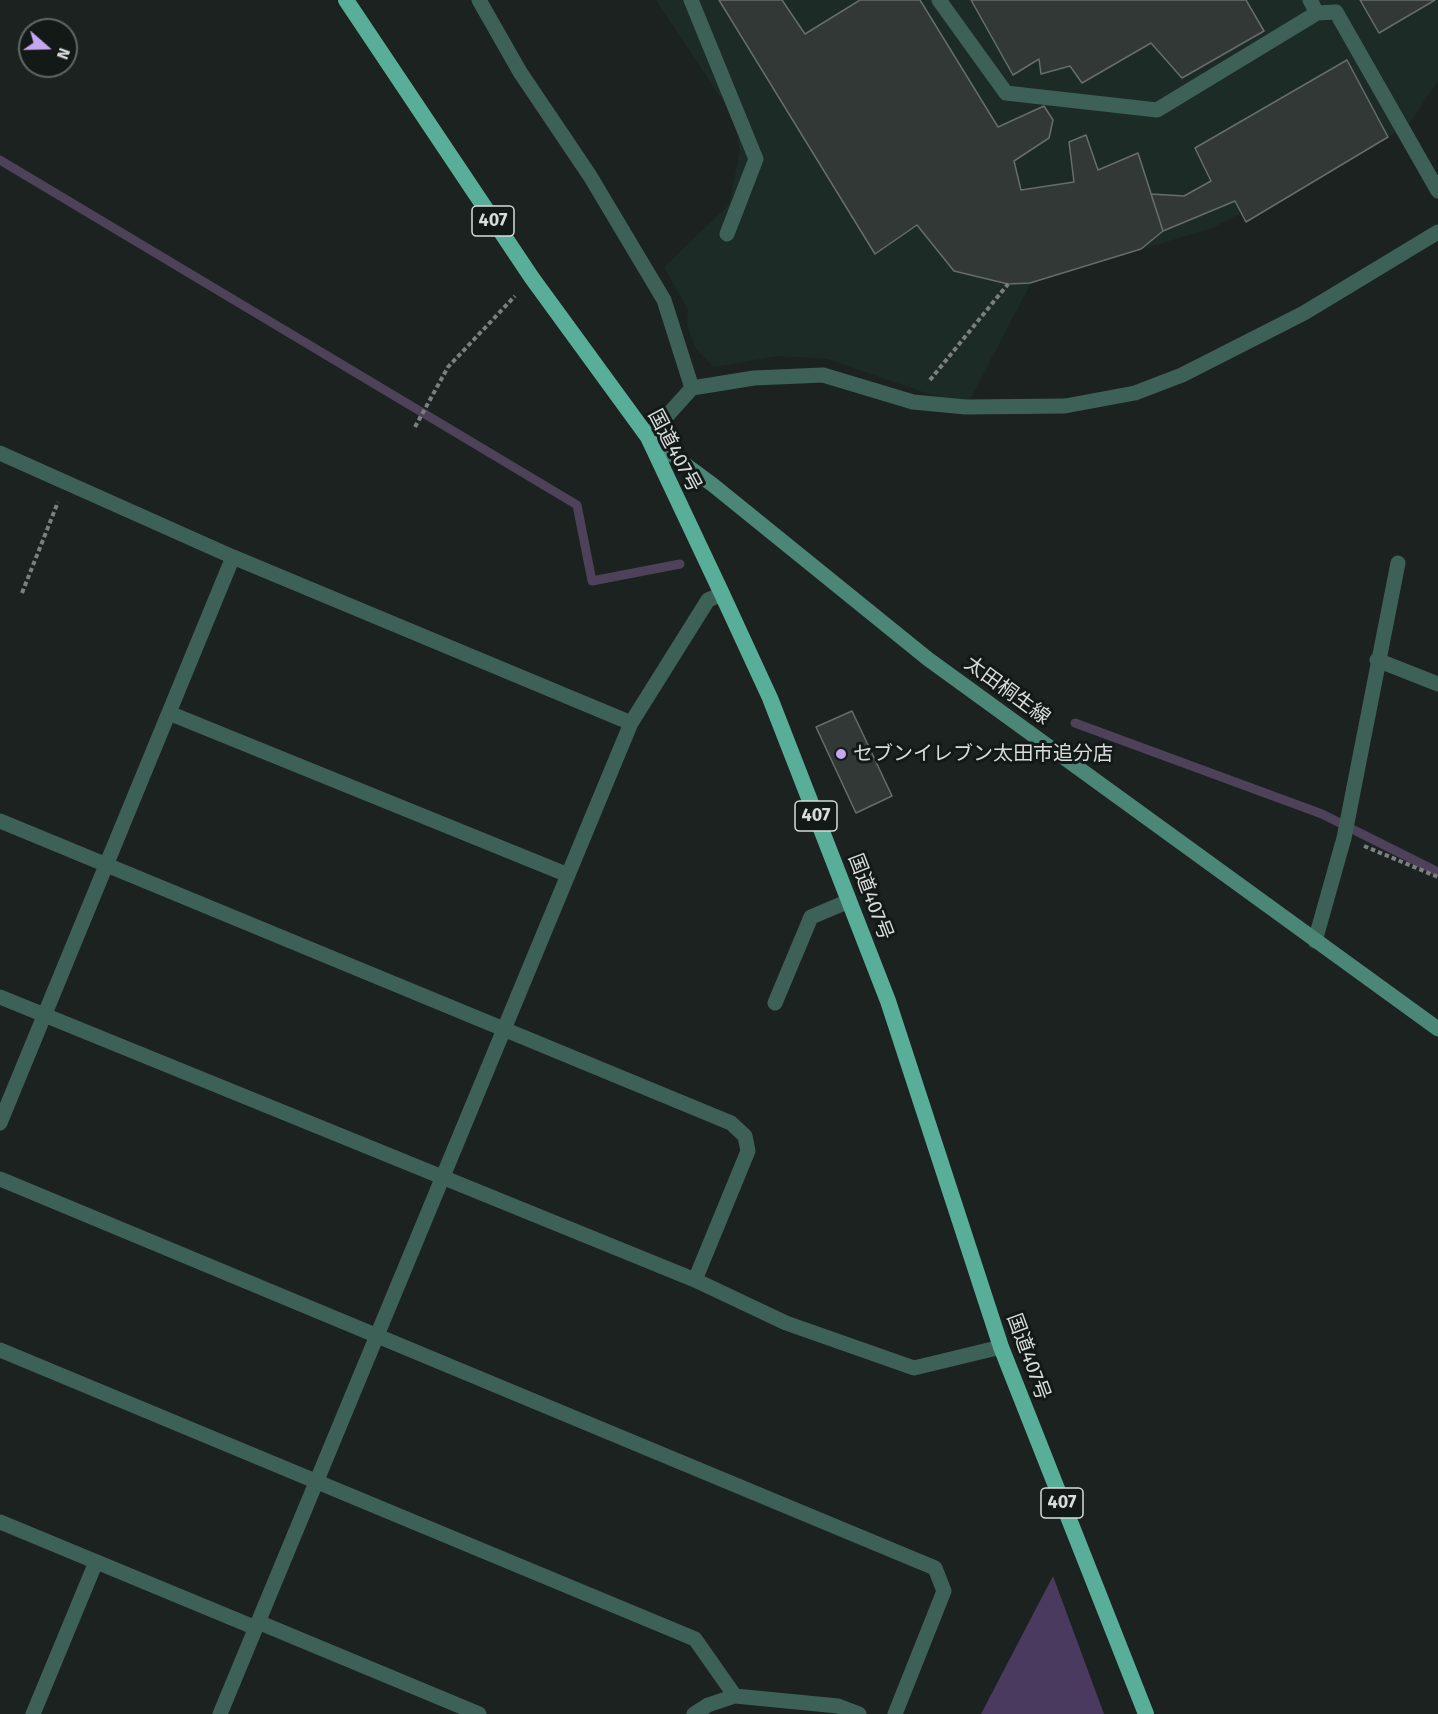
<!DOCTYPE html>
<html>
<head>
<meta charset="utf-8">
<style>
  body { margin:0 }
  #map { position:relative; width:1438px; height:1714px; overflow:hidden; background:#1c2220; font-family:"Fira Sans",sans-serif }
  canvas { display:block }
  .north { position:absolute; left:18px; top:18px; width:60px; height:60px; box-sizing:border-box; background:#131917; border:2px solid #626765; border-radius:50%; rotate:110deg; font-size:16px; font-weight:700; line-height:24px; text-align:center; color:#d8dcdb }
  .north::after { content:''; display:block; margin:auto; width:21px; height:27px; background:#c6a6f0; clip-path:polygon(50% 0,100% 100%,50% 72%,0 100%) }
</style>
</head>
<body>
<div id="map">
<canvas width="1438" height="1714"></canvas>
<div class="north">N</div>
</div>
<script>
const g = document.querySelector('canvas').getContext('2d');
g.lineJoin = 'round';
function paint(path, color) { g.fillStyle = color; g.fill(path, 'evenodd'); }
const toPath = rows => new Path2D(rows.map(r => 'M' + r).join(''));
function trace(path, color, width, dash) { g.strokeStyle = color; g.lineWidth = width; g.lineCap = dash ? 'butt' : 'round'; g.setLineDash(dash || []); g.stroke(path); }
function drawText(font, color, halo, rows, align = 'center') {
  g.font = font + ' "Fira Sans","Noto Sans JP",sans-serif'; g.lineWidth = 6; g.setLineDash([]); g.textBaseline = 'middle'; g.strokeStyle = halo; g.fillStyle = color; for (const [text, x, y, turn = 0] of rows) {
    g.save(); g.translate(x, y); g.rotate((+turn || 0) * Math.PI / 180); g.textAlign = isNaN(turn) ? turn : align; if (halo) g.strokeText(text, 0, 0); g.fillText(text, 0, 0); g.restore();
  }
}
paint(toPath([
  [656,0,1438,0,1438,81,1407,127,1212,228,1031,283,966,407,828,359,778,356,714,367,696,349,687,326,688,309,664,267,729,205,740,151,734,117]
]), '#1d2b27');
paint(toPath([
  [1053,1576,1104,1714,981,1714]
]), '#4b3a5f');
trace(toPath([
  [0,160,577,505,592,581,680,564],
  [1075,723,1322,814,1438,872]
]), '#4d425a', 9);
const building = toPath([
  [719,0,782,0,805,34,860,0,920,0,998,127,1044,106,1053,120,1049,138,1014,161,1021,190,1074,182,1069,142,1086,135,1098,170,1138,153,1163,231,1141,249,1030,283,1008,284,954,271,917,225,875,254,719,0],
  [971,0,1246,0,1264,31,1182,78,1151,43,1082,83,1070,66,1041,74,1039,59,1013,75,971,0],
  [1360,0,1435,0,1379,33,1360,0],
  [1347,60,1388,137,1246,222,1235,201,1163,231,1151,194,1184,196,1211,181,1195,148,1347,60],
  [852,711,892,796,856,813,816,727,852,711]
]);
paint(building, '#323836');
trace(building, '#666d6b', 1.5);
trace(toPath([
  [930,380,1008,284],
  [415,427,448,367,515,296],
  [22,593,58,502],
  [1364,846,1438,877]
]), '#7b807e', 4, [4.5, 3]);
trace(toPath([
  [691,0,756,159,727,234],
  [939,0,1006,93,1157,110,1317,13,1310,0],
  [1317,13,1336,12,1438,191],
  [775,1003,811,917,849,901]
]), '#3e6157', 15);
trace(toPath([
  [479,0,520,72,590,176,664,300,692,388,648,437],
  [692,388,754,378,823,375,913,402,966,407,1065,406,1135,393,1182,375,1304,313,1438,232],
  [0,453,233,557,631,723],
  [1377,660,1438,684],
  [169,713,568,875],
  [0,821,731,1123,745,1136,748,1151,695,1280],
  [1315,941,1344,838,1398,563],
  [0,997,695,1280,786,1323,914,1368,1001,1347],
  [0,1123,233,557],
  [0,1179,935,1568,944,1591,895,1714],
  [0,1350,695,1639,735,1696],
  [0,1522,256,1628],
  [258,1622,479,1714],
  [33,1714,96,1562],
  [220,1714,631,723,708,600,722,594],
  [694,1714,708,1705,735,1696,838,1706,859,1714]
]), '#3e6157', 15);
trace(toPath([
  [648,437,713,485,928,659,1438,1029]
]), '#4b8676', 15);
trace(toPath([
  [346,0,532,278,648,437,722,594,770,698,888,1001,1001,1347,1146,1714]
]), '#58ae98', 16);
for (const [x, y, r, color] of [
  [841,754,6,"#c6a6f0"]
]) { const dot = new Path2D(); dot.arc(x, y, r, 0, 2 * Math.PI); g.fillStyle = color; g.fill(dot); trace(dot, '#131917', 2); }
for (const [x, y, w] of [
  [493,221,42],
  [816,816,42],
  [1062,1503,42]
]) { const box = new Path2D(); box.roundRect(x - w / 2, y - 15, w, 30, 4.5); g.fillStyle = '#131917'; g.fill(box); trace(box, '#d8dcdb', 1.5); }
drawText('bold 18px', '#d8dcdb', null, [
  ["407",493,221],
  ["407",816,816],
  ["407",1062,1503]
]);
drawText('20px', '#d8dcdb', '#131917', [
  ["国道407号",674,451,62],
  ["太田桐生線",1007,691,36],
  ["国道407号",870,897,69],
  ["国道407号",1028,1357,70]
]);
drawText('20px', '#d8dcdb', '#131917', [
  ["セブンイレブン太田市追分店",853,754]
], 'left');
</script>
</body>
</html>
